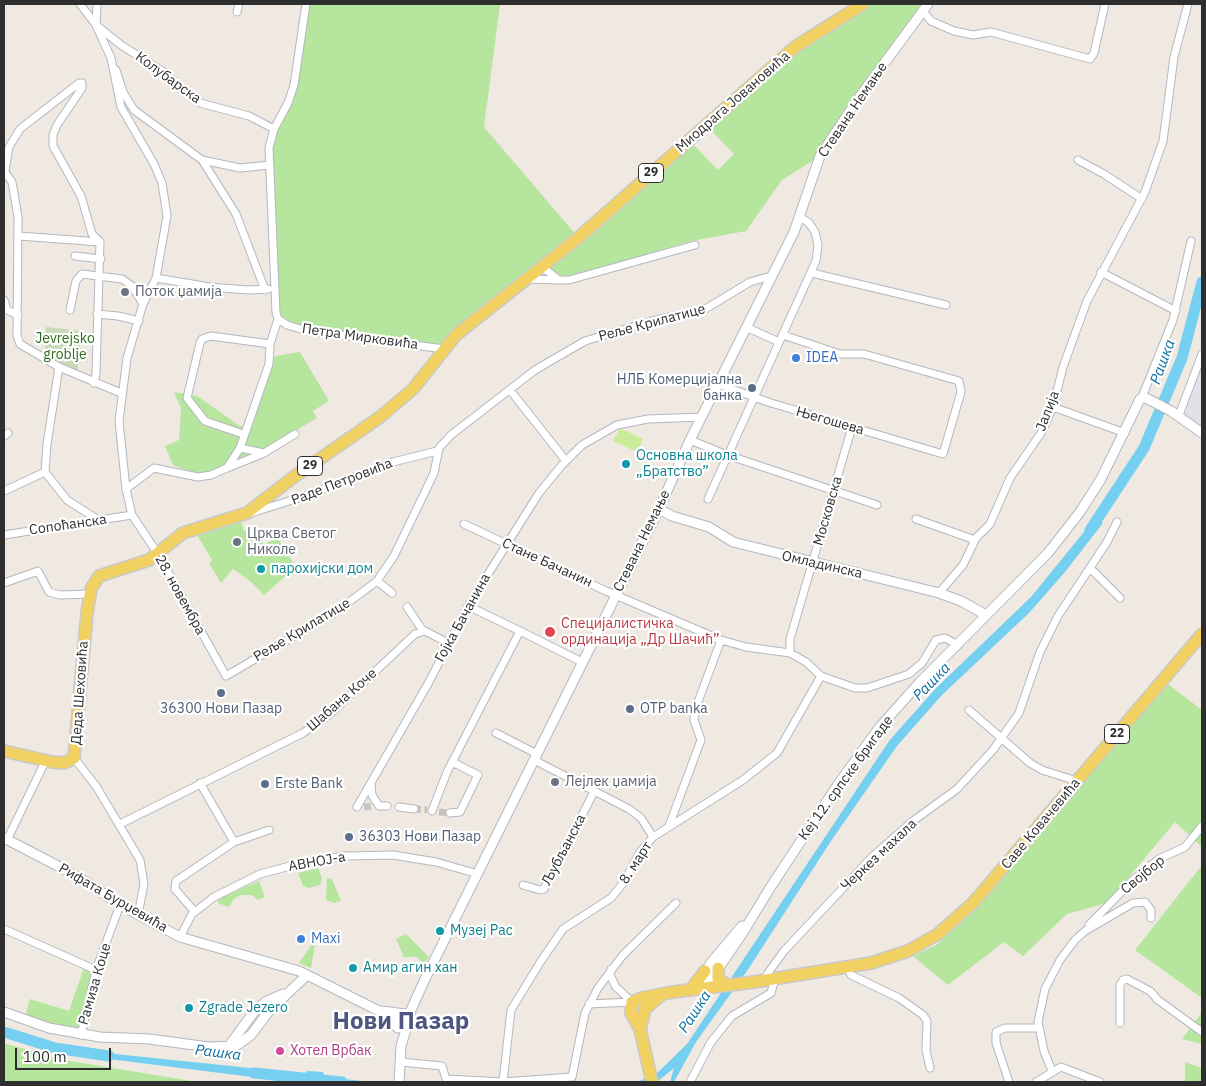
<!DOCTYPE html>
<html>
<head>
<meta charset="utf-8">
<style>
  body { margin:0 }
  #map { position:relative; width:1206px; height:1086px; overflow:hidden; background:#efe9e1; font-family:"IBM Plex Sans",sans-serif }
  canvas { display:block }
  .frame { position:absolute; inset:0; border:5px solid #2e2e2e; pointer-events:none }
  .scale { position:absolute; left:15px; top:1048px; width:96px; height:22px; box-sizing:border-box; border:2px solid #2e2e2e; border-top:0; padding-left:6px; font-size:15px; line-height:18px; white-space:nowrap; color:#2e2e2e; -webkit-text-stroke:4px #fff; paint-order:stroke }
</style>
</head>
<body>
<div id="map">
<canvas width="1206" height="1086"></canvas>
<div class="frame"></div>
<div class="scale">100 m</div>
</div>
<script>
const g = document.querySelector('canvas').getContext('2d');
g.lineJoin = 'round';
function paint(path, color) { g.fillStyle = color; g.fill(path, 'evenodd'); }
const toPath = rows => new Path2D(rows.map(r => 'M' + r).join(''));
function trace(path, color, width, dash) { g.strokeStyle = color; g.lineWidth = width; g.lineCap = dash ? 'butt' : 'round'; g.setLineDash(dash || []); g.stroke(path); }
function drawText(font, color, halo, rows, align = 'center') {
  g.font = font + ' "IBM Plex Sans",sans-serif'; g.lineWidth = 4.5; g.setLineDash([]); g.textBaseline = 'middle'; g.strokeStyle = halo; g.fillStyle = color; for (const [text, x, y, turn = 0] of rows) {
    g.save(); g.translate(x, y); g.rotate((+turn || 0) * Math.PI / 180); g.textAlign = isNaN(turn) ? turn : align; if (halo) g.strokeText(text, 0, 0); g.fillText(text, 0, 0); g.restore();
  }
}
paint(toPath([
  [1202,350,1202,433,1179,415]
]), '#e3e1e8');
paint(toPath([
  [306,4,500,4,484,127,578,237,690,141,718,170,734,154,706,125,761,77,863,4,928,4,820,156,782,180,746,231,691,241,569,277,560,276,542,267,444,349,307,331,278,319,269,148,288,103],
  [300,352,329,401,313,411,317,418,266,448,207,472,195,473,173,465,165,446,179,440,181,408,174,392,197,396,240,426,248,427,275,356],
  [240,518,244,531,253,527,264,545,277,537,296,567,264,595,250,581,233,569,221,583,209,563,212,560,194,530],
  [1165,682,1202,710,1202,847,1175,822,1107,903,1067,914,1023,956,1004,942,948,985,913,956,936,945,971,914],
  [1202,865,1202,998,1135,950],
  [318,868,322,878,320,885,309,888,303,886,298,873],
  [327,878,332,879,341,901,334,903,326,900],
  [259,881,265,897,258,900,252,895,241,895,234,899,229,907,218,903,218,900,225,896],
  [406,934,429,957,424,963,416,957,404,957,396,939],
  [312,944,315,945,311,968,299,963],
  [85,965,96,970,81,1035,24,1020,30,999,69,1011],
  [1202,1012,1202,1044,1182,1039],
  [4,1043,64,1060,198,1082,4,1082],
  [1185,1062,1202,1068,1202,1082,1185,1082]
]), '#b6e59e');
paint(toPath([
  [46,327,82,331,77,373,45,355]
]), '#c8d9b8');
paint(toPath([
  [620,428,643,439,637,452,613,441]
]), '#c9ec9a');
paint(toPath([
  [1096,517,1103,523,1065,572,1029,613,942,695,897,746,831,841,747,971,696,1042,674,1082,670,1082,674,1068,657,1082,637,1082,657,1073,687,1044,889,741,936,688,1031,597],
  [96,1052,269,1070,268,1079,93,1057],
  [307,1071,323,1072,325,1077,372,1082,299,1082,301,1074,306,1074]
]), '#75cff0');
trace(toPath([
  [1090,530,1144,448,1182,358,1202,282],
  [4,1032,55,1048,109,1056],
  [254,1073,342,1082]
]), '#75cff0', 11);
trace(toPath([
  [364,807,374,806],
  [414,809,427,810],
  [439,812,450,813]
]), '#c8c4bd', 7, [7, 3.5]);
const minor = toPath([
  [80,4,96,25,111,58,121,107,154,164,162,183,167,216,156,278,143,304,127,358,119,421,126,489,132,515,158,554,226,676,337,611,377,581,394,556,423,496,434,473,439,448,451,435,535,370,585,341,659,319,702,311,750,282,771,276],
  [306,4,294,85,288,103,274,129,269,148,276,313,278,319,287,325,307,331,444,349],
  [923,11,931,21,954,31,973,35,991,32,1090,59,1094,53,1105,4],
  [237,12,239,4],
  [96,25,121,45,167,74,182,90,200,103,249,116,274,129],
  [96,25,97,4],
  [116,70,123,92,134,110,202,160,240,168,270,165],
  [202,160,236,214,265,290],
  [1078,160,1104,174,1142,199],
  [4,171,12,182,18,217,17,336,20,344,59,367,121,393],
  [5,171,9,147,20,129,79,83,82,83,82,88,57,125,53,135,53,146,81,196,92,234,100,242,96,373,94,383],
  [19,236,100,242],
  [75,256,101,259],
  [542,267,559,280,569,280,695,245],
  [1101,272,1176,311],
  [812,273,946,305],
  [156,278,210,287,248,290,268,289],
  [527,279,559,280],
  [4,300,7,310,18,315],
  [70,310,76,281,82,274,122,279,132,286,143,304],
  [97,314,118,316,139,321],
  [746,327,779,342],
  [59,367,47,444,45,472,67,500,100,521],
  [718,384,771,403,943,454,961,392,959,381,864,354,840,354,783,335],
  [510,390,566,461],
  [1142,397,1173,320,1191,241],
  [1053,407,1125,433],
  [1179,415,1202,354],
  [243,434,205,421,187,398,200,343,202,339,211,336,270,344],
  [4,436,8,433],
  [690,440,727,455,877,505],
  [240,448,264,453,295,434],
  [227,468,262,454],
  [126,489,154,468,198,477,211,475,227,468,240,448,269,364,270,344,278,319],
  [4,491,45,472],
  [708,499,816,261,818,245,815,232,809,223,800,217],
  [251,513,302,497,393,462,437,451],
  [916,519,975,540],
  [464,524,606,591,721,640,746,647,790,653,806,662,821,676,855,688,867,688,909,674,922,663,936,640,945,638,958,645],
  [4,535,132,515],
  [1090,568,1120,598],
  [377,581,392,593],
  [4,583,38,571,49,592,60,595,90,594],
  [939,593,963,565,976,538,990,524,1010,478,1041,433,1053,407,1063,367,1087,301,1145,192,1163,141,1174,57,1188,4],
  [468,606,520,631],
  [407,607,423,631],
  [790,653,790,639,852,427],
  [969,710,1030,763,1042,770,1077,781],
  [496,733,537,754],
  [74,758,96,786,140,860,144,884,138,915],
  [534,760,629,809,641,818,653,837],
  [200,783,234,842],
  [371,784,372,795,379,806,387,806],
  [357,807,429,682,468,606,539,493,562,465,582,445,617,425,648,419,702,417],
  [399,807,414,809],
  [432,811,447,772,520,631,582,662],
  [450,813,460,812,478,775,452,762],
  [120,824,303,733,330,714,415,634,425,631,448,643],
  [669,826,701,740,694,720,695,710,721,640],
  [7,840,45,762],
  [523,885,540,890,544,889,594,792],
  [194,911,175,889,176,881,234,842,269,830],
  [1089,925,1135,878,1159,859,1185,847,1202,826],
  [4,929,96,970],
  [180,937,192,914,214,897,260,874,309,861,345,856,393,855,436,862,478,874],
  [847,967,851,975,899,998,923,1015,927,1021,926,1050,930,1068],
  [611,969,610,975,616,987,632,1002],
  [765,980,768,973,784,951,871,858,913,821,957,789,993,750,1019,713,1040,652,1058,616,1107,542,1117,522],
  [589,1004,632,1002],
  [1120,1023,1120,985,1123,980,1127,979,1150,991,1158,1000,1202,1032],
  [81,1035,96,970,120,905],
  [401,1062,442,1066,446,1079,503,1082,572,1077,585,1013,598,988,623,955,676,903],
  [1052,1071,1044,1051,1038,1022,1045,989,1060,960,1075,940,1085,931,1133,903,1145,902,1151,910,1151,918],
  [503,1082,511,1010,541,961,563,929,611,898,624,882,640,852,653,837,743,780,777,753,821,676],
  [690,1082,711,1042,732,1016,771,993,775,978],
  [1009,1082,996,1043,996,1032,1005,1028,1038,1028],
  [1036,1082,1061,1067,1100,1082]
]);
const tertiary = toPath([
  [659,509,672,516,709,527,733,542,939,593,961,601,986,615],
  [4,838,58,866,88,883,120,905,180,937,299,971,379,1011,393,1023],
  [704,977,710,964,742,926],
  [705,988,742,934,770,888,839,783,879,728,920,682,1048,553,1080,512,1101,479,1140,399,1146,398,1171,411,1202,433],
  [382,1011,405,1014,409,1020,405,1027,398,1028,394,1025,394,1018,397,1014],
  [4,1012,49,1028,100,1037,149,1039,209,1047,236,1046,251,1035,269,1011,307,975],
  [409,1020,411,1010,425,979,659,509,690,440,794,232,820,156,858,99,928,4],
  [229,1046,256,1009,267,1001,283,994],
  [399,1082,401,1046,407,1026]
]);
const primary = toPath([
  [4,751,52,762,64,763,74,758,87,613,91,589,99,576,149,560,183,533,247,513,291,479,380,417,413,389,456,335,578,238,795,47,863,4],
  [718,968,718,979,727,985],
  [691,989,705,971],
  [640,1029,645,1009,660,996],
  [652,1082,640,1029,631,1013,632,1002,642,998,673,992,754,982,871,963,908,951,938,934,973,903,1202,634]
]);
trace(minor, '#b4b7c1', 9);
trace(tertiary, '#b4b7c1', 11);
trace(primary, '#c9c9c9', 14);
trace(minor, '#fff', 7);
trace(tertiary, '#fff', 9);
trace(primary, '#f2d163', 11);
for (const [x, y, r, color] of [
  [125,292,5,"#6b7280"],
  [796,358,5,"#3f7fe0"],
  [752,388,5,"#5c6f8a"],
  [626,464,5,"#0f9aa8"],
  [237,542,5,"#6b7280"],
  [261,569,5,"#0f9aa8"],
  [550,632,6,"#e0444e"],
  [221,693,5,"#5c6f8a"],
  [630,709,5,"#5c6f8a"],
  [555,782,5,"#6b7280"],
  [265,784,5,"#5c6f8a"],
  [349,837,5,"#5c6f8a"],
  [440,931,5,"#0f9aa8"],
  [301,939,5,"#3f7fe0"],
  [353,968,5,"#0f9aa8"],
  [189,1008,5,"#0f9aa8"],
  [280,1051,5,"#d1479c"]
]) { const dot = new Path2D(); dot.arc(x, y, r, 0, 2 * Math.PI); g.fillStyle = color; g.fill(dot); trace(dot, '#fff', 2); }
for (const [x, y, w] of [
  [651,173,25],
  [310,466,25],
  [1117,734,25]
]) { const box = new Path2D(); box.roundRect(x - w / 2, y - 9.5, w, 19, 4); g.fillStyle = '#fff'; g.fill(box); trace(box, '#2e2e2e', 1); }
drawText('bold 12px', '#2e2e2e', null, [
  ["29",651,173],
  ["29",310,466],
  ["22",1117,734]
]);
drawText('14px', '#2e2e2e', '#fff', [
  ["Колубарска",168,78,36],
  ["Миодрага Јовановића",733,102,-41],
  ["Стевана Немање",853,110,-56],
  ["Реље Крилатице",652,323,-15],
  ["Петра Мирковића",360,337,8],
  ["Јалија",1048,411,-69],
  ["Његошева",830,421,16],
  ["Раде Петровића",342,482,-21],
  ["Московска",828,511,-74],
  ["Сопоћанска",68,525,-8],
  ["Стевана Немање",642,541,-64],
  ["Стане Бачанин",547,563,25],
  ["Омладинска",822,565,13],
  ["28. новембра",180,595,61],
  ["Гојка Бачанина",463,618,-61],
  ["Реље Крилатице",302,630,-31],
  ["Деда Шеховића",80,693,-86],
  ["Шабана Коче",342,700,-41],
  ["Кеј 12. српске бригаде",846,778,-54],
  ["Саве Ковачевића",1041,824,-50],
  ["Љубљанска",564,850,-62],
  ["Черкез махала",879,855,-43],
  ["АВНОЈ-а",317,862,-10],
  ["8. март",636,863,-57],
  ["Својбор",1143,875,-39],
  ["Рифата Бурџевића",113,898,30],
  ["Рамиза Коце",95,984,-74]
]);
drawText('14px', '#5b616d', '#fff', [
  ["Поток џамија",135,292],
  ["Црква Светог",247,534],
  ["Николе",247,550],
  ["Лејлек џамија",565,782]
], 'left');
drawText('14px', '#2c6e1b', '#fff', [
  ["Jevrejsko",65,339],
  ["groblje",65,355]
]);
drawText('14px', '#366cbe', '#fff', [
  ["IDEA",806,358],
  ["Maxi",311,939]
], 'left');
drawText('14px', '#4e5e75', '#fff', [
  ["НЛБ Комерцијална",742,380,"right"],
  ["банка",742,396,"right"],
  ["36300 Нови Пазар",221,709,"center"],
  ["OTP banka",640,709],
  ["Erste Bank",275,784],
  ["36303 Нови Пазар",359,837]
], 'left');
drawText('14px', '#0d838f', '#fff', [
  ["Основна школа",636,456],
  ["„Братство”",636,472],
  ["парохијски дом",271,569],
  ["Музеј Рас",450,931],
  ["Амир агин хан",363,968],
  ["Zgrade Jezero",199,1008]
], 'left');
drawText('14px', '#be3a42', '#fff', [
  ["Специјалистичка",561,624],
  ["ординација „Др Шачић”",561,640]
], 'left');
drawText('14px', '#b23c85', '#fff', [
  ["Хотел Врбак",290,1051]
], 'left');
drawText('italic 15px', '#0d6fa3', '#fff', [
  ["Рашка",1163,362,-70],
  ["Рашка",932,682,-46],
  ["Рашка",695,1012,-57],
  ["Рашка",218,1053,7]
]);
drawText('bold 24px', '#4d5680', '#fff', [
  ["Нови Пазар",401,1022]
]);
</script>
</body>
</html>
